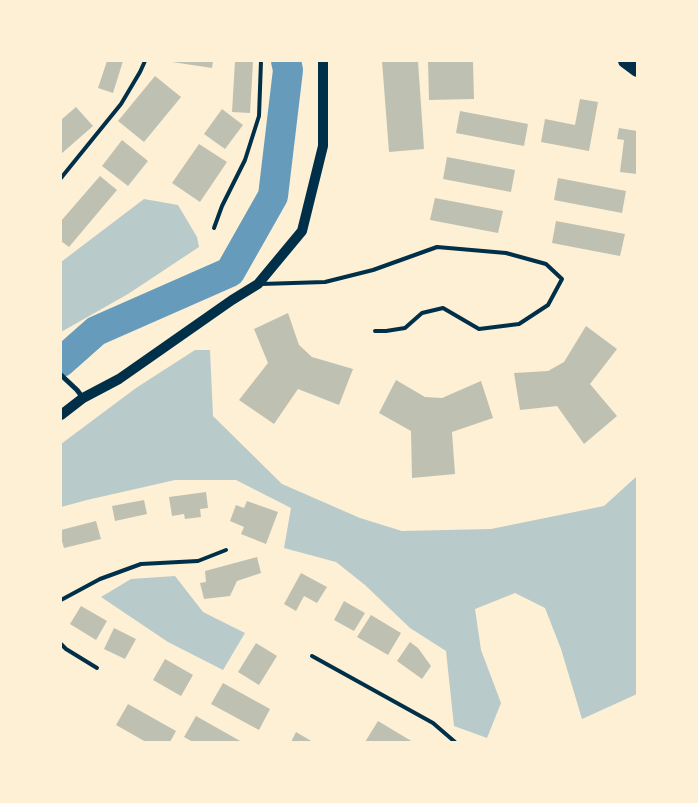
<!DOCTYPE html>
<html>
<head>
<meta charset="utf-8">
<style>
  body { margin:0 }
  #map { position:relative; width:698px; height:803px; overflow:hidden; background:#fdf0d5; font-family:"Source Sans 3",sans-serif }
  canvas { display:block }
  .frame { position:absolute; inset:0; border:62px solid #fdf0d5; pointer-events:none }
</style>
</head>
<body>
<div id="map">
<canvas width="698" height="803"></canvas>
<div class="frame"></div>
</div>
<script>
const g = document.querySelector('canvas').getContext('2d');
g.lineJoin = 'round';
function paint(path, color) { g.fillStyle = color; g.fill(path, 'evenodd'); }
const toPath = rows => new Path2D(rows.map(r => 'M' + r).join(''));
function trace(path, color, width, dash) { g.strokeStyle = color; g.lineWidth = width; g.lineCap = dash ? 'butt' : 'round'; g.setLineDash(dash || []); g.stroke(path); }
paint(toPath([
  [144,199,178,205,197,237,199,247,128,294,61,332,61,262],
  [195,350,210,350,213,416,282,484,360,518,402,531,491,529,604,506,637,476,637,694,582,719,561,649,545,608,515,593,475,609,481,650,501,703,487,738,454,726,446,651,410,628,365,585,336,562,284,548,291,508,236,480,175,480,87,500,61,507,61,444,136,388],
  [175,576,203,612,245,633,223,670,168,642,101,597,131,579]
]), '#b9caca');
trace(toPath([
  [61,362,96,331,230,272,273,196,288,70,286,61]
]), '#669bbc', 30);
paint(toPath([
  [107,61,123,61,113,93,98,88],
  [173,61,213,61,212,68,172,62],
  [235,61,253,62,250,113,232,112],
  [382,61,418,61,424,149,389,152],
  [428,61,473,61,474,99,429,100],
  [155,76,181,97,144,142,118,121],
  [580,99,598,102,589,151,541,142,545,119,575,125],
  [76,107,93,126,61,154,61,120],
  [222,109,243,125,225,149,204,134],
  [460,111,528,124,524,146,456,133],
  [619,128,637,131,637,174,620,172,624,140,617,139],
  [122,140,148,161,128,186,102,166],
  [199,144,227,162,200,202,172,183],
  [447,157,515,170,511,192,443,179],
  [100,176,117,190,69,247,61,241,61,221],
  [558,178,626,191,622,213,554,200],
  [435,198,503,211,498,233,430,220],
  [556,221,625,234,620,256,552,243],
  [288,313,299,345,312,357,353,369,339,405,298,389,274,424,239,400,268,363,254,329],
  [586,326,617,349,590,384,617,416,584,444,557,406,520,410,514,373,548,371,564,362],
  [396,380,425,397,442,398,481,381,493,418,452,432,455,474,412,478,411,431,379,413],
  [206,492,208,508,200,509,201,517,185,519,184,514,172,516,169,497],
  [144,500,147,514,115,521,112,506],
  [247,501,278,512,266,544,241,534,244,527,230,521,236,505,244,508],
  [96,521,101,539,64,548,61,538,61,530],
  [257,557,261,573,237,581,230,596,204,599,200,583,206,582,205,571],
  [301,573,327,587,317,603,304,596,296,611,284,604],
  [344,601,365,613,354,631,334,620],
  [81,606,107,621,96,640,70,624],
  [371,615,401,633,388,655,357,637],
  [114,628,136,639,125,659,104,649],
  [410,642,418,648,431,666,422,679,397,661],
  [256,643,277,656,259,685,238,672],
  [165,659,193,675,181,696,153,680],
  [223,683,270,709,259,730,211,704],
  [128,704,176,731,170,742,146,742,116,725],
  [196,716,242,742,193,742,184,737],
  [378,721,413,742,365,742],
  [296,732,313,742,291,742]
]), '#bec0b2');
trace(toPath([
  [61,178,121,104,140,72,145,61],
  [214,228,222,206,245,160,259,116,261,61],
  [261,284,325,282,373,270,437,247,506,253,546,264,562,279,548,305,519,324,479,329,443,308,422,313,405,328,386,331,375,331],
  [61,600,100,579,141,564,198,561,226,550],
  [61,644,66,649,97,668],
  [312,656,433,723,455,742]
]), '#003049', 4);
trace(toPath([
  [61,375,77,390,83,398]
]), '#003049', 5);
trace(toPath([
  [61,415,83,398,119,379,232,300,258,284,302,231,323,146,323,61]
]), '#003049', 10);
trace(toPath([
  [625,61,637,70]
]), '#003049', 14);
</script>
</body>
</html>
